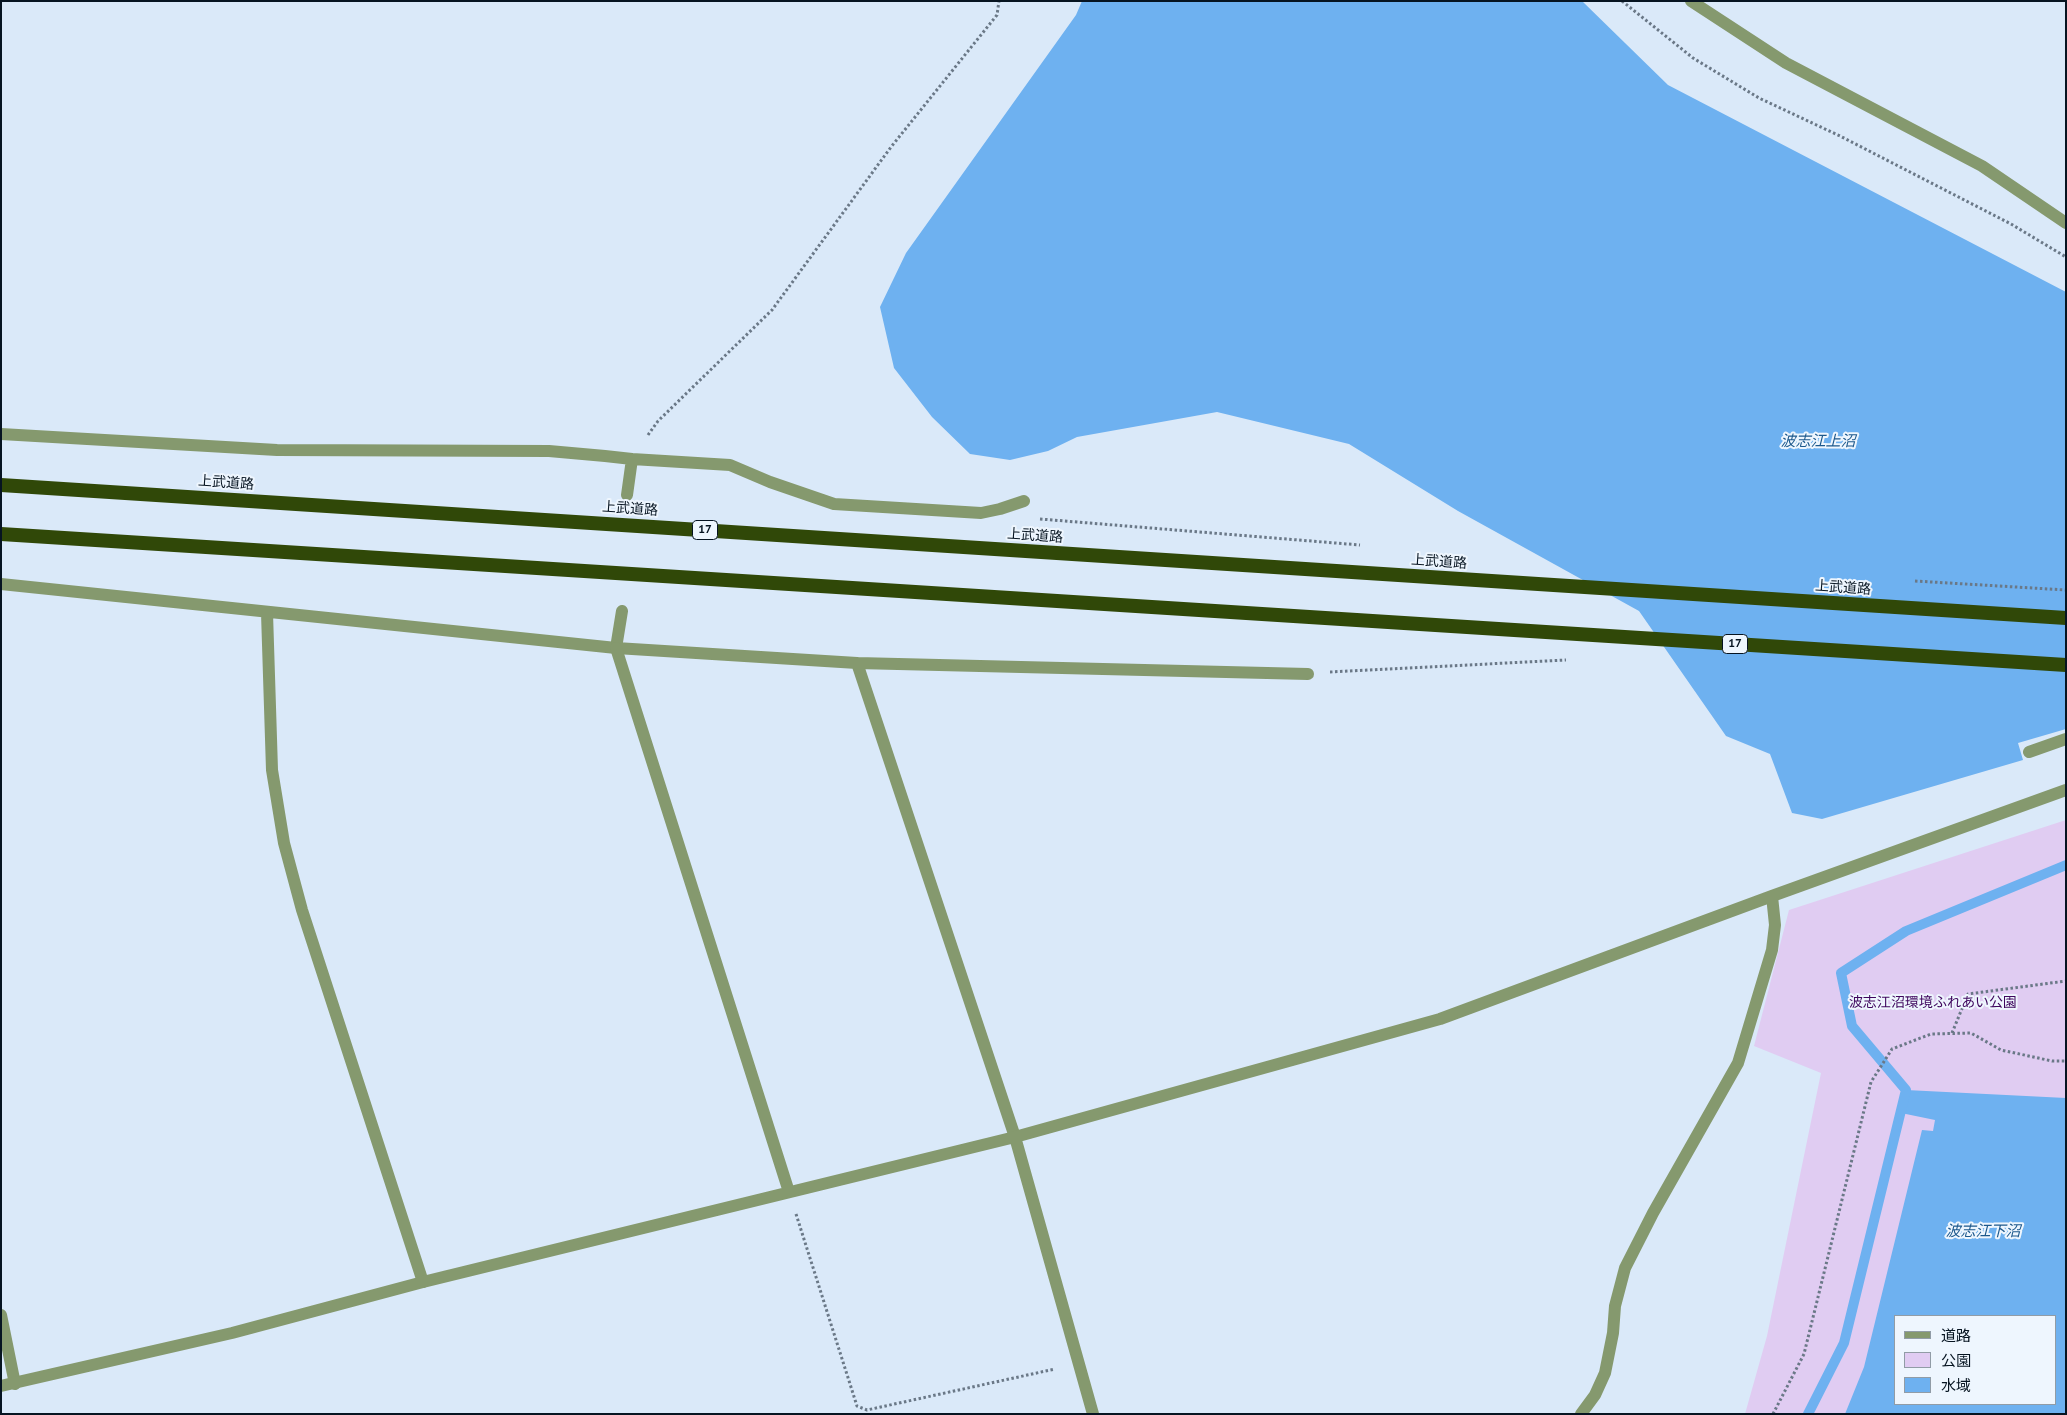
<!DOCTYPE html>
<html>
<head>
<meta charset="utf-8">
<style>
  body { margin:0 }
  #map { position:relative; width:2067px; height:1415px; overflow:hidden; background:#dae9f9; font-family:"PT Sans","Noto Sans JP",sans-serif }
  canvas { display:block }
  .frame { position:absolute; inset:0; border:2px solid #061421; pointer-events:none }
  .legend { position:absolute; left:1894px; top:1315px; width:162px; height:90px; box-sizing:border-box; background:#eef6fe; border:1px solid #919ca6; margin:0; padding:6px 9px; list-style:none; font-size:15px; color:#061421 }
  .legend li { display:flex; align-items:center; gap:10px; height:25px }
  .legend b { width:25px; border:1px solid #919ca6 }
</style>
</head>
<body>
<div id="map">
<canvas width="2067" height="1415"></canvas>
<div class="frame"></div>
<ul class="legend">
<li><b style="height:6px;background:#85996e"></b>道路</li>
<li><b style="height:14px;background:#e0ccf2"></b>公園</li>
<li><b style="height:14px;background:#6eb1f0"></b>水域</li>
</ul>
</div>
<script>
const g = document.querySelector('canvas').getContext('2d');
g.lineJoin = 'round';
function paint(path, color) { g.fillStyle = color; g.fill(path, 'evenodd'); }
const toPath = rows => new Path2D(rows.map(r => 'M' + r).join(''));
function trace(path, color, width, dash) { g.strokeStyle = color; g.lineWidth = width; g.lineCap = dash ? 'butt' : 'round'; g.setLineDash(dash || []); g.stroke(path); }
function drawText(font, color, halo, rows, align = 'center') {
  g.font = font + ' "PT Sans","Noto Sans JP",sans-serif'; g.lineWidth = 4; g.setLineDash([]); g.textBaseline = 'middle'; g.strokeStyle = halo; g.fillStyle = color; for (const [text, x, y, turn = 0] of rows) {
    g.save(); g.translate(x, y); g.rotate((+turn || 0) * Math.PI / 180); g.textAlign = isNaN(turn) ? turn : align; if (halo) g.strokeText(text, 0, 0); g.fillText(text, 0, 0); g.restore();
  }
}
paint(toPath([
  [2066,820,2066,1414,1745,1414,1767,1336,1821,1073,1754,1046,1789,910],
  [1896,1316,2056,1316,2056,1404,1896,1404]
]), '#e0ccf2');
paint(toPath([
  [1082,1,1582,1,1668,85,2066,292,2066,729,2018,743,2023,760,1822,819,1792,813,1770,754,1726,736,1639,611,1458,511,1349,444,1217,412,1077,437,1048,451,1010,460,970,454,932,417,894,368,880,307,906,253,1076,15],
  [1906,1090,2066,1098,2066,1414,1845,1414,1864,1367,1922,1130,1933,1131,1935,1120,1901,1113],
  [1896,1316,2056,1316,2056,1404,1896,1404]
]), '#6eb1f0');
trace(toPath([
  [1808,1414,1844,1343,1906,1090,1852,1026,1841,973,1906,931,2066,865]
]), '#6eb1f0', 10);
trace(toPath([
  [1622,1,1693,58,1759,98,1840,136,2011,224,2066,257],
  [648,435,658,421,772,310,891,147,997,15,999,1],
  [1040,519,1360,545],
  [1915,581,2066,590],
  [1330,672,1566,660],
  [1952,1033,1968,994,2066,981],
  [796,1214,857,1406,867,1410,1055,1369],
  [1773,1414,1804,1354,1871,1082,1892,1049,1931,1034,1971,1033,2001,1050,2052,1061,2066,1061]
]), '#6a7887', 3, [2.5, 2.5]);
trace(toPath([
  [1,434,277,450,549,451,605,456,632,459,627,495],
  [632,459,730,465,770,482,834,504,981,513,1000,509,1024,501],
  [1,584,616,648,857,663,1015,1137],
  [267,613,272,770,284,843,302,910,423,1282],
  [616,648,622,611],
  [857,663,1308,674],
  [2029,752,2066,739],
  [1,1315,15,1384]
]), '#85996e', 12);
trace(toPath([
  [1691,1,1786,63,1982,166,2066,223],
  [616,648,789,1192],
  [1015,1137,1093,1414],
  [1,1386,232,1333,423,1282,1015,1137,1440,1019,1772,896,2066,790],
  [1581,1414,1595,1395,1605,1373,1613,1333,1615,1306,1625,1268,1653,1213,1738,1063,1772,950,1775,925,1772,896]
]), '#85996e', 12);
trace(toPath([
  [1,485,2066,618],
  [1,534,2066,665]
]), '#304808', 14);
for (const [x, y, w] of [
  [705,530,25],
  [1735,644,25]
]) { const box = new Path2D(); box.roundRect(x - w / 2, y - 9.5, w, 19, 4); g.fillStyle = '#eef6fe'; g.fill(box); trace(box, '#061421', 1); }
drawText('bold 12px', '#061421', null, [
  ["17",705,530],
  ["17",1735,644]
]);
drawText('14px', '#061421', '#eef6fe', [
  ["上武道路",226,483,4],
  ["上武道路",630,509,4],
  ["上武道路",1035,536,4],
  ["上武道路",1439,562,4],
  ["上武道路",1843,588,4]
]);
drawText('14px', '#3e055d', '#eef6fe', [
  ["波志江沼環境ふれあい公園",1933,1003]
]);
drawText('italic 15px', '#1c588c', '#eef6fe', [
  ["波志江上沼",1818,442],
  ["波志江下沼",1983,1232]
]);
</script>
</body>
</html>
